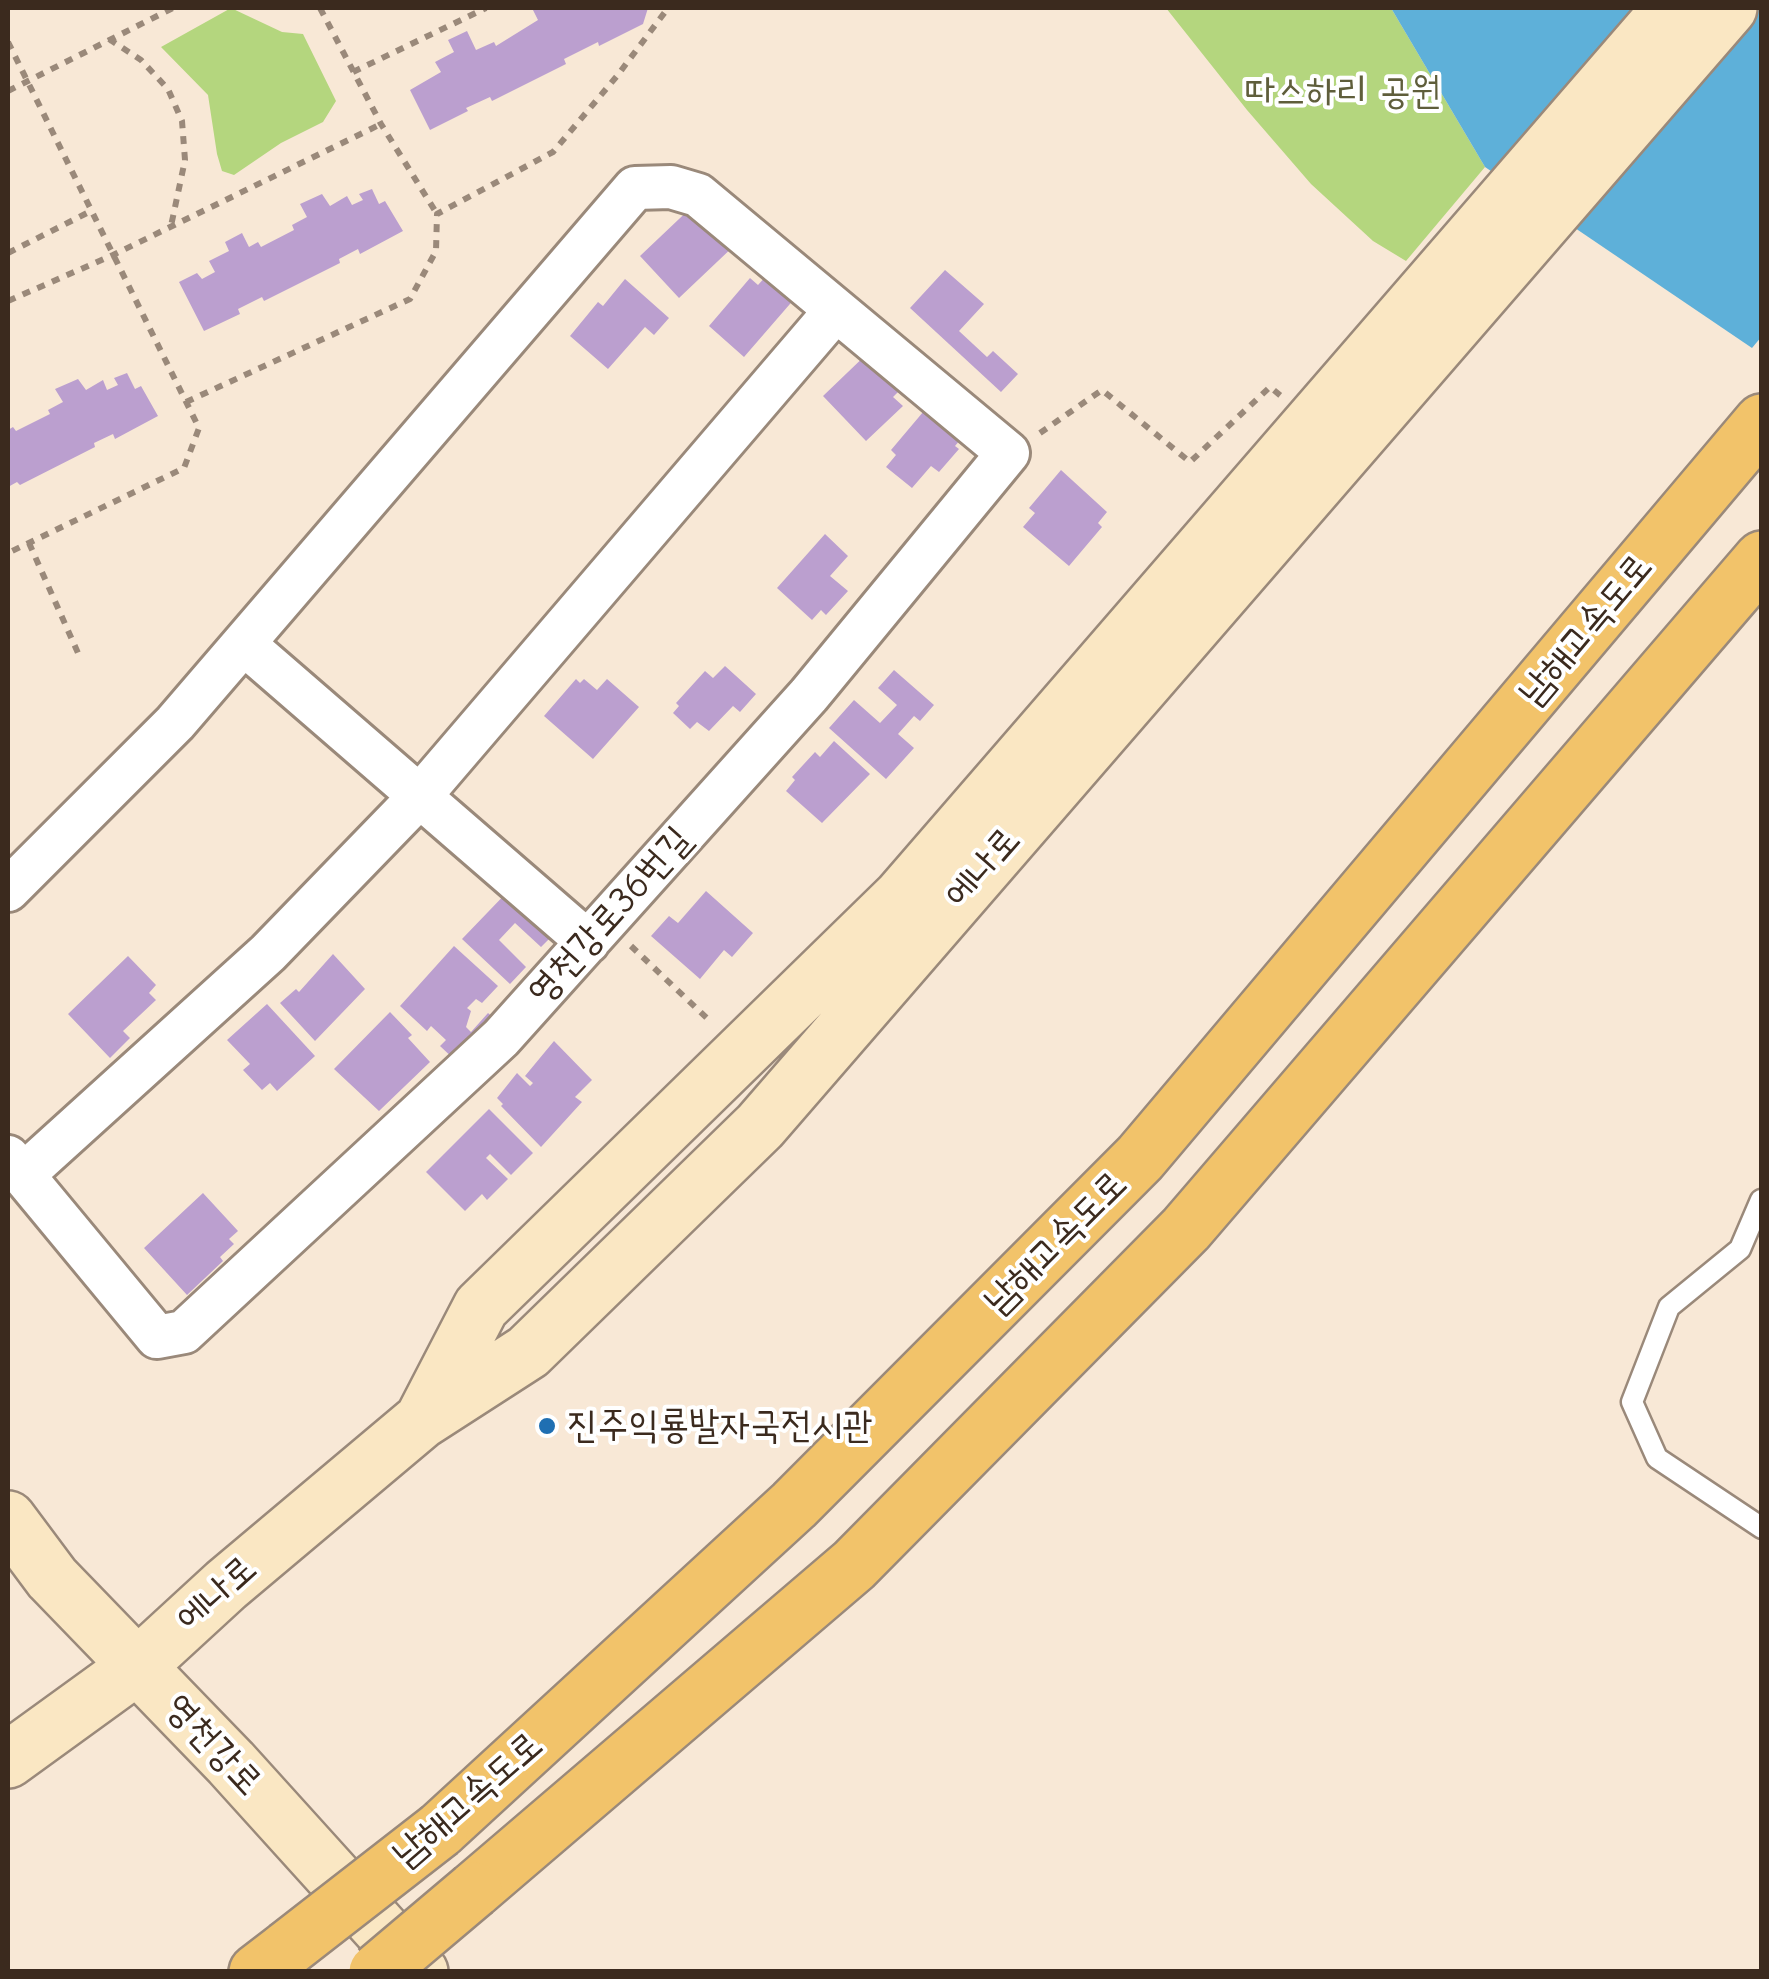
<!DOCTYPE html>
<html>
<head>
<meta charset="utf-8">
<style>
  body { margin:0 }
  #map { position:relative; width:1769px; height:1979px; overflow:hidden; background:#f8e8d6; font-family:"Comic Neue",sans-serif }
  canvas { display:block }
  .frame { position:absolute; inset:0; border:10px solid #3b2a1e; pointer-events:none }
</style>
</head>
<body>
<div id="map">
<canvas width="1769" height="1979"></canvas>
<div class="frame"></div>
</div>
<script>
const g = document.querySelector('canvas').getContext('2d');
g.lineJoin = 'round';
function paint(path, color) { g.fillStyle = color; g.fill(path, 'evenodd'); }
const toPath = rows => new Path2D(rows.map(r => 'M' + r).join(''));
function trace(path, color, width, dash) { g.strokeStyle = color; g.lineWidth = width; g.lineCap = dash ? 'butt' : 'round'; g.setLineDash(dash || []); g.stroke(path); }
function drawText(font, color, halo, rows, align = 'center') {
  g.font = font + ' "Comic Neue","Poor Story",sans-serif'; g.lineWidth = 8; g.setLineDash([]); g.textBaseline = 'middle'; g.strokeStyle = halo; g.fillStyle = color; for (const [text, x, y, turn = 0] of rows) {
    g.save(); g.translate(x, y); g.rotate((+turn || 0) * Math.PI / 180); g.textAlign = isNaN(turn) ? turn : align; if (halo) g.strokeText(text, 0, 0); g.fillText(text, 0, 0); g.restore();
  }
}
paint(toPath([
  [231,8,282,32,303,34,336,101,323,122,281,143,234,175,222,171,217,154,208,95,161,47],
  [1166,8,1391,8,1485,167,1406,261,1373,241,1311,184,1247,110]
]), '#b4d67e');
paint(toPath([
  [1391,8,1761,8,1762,336,1752,348,1485,167]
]), '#5eb0d9');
paint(toPath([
  [532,8,648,8,643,24,599,46,598,42,564,59,566,64,492,101,490,97,466,108,468,111,430,130,410,90,441,72,435,62,454,52,448,40,467,31,476,50,494,42,496,46,538,20],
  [372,189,379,204,385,201,403,231,360,254,358,249,339,259,340,263,264,301,262,297,238,309,240,314,204,331,179,282,197,273,202,279,215,272,209,261,229,251,225,242,242,233,249,247,258,242,261,247,294,230,292,225,307,217,300,204,322,194,330,206,347,196,352,205,363,200,359,194],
  [698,201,737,243,679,298,640,256],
  [945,270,984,304,959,331,987,357,993,351,1018,374,1001,392,910,308],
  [768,274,796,297,744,357,709,326,750,278,758,285],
  [625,279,669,318,654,335,645,327,608,369,570,336,598,302,603,306],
  [872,349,906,384,893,397,903,406,866,441,823,396],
  [127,373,135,389,141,386,158,416,115,439,113,434,94,443,95,447,20,485,17,482,8,487,8,430,13,427,16,431,50,414,48,410,63,402,55,389,78,379,86,390,103,380,107,390,118,385,114,378],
  [929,405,965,434,955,446,959,449,939,472,931,466,912,488,886,467,896,455,891,450],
  [1061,470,1107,512,1098,523,1102,527,1069,566,1023,527,1035,513,1029,508],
  [825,534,848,556,830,576,848,591,826,615,821,610,812,620,777,588],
  [725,666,756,694,740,712,733,706,709,731,697,722,690,729,673,713,679,706,676,703,705,671,713,678],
  [894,670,934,705,920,721,914,716,898,734,914,748,886,779,829,728,854,700,880,723,897,705,878,688],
  [576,679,580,683,584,679,597,690,607,679,639,707,593,759,544,716],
  [834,741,870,774,822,823,786,791,795,780,792,777,815,752,820,757],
  [513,886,556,932,541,947,515,923,499,940,526,967,510,984,462,939],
  [706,891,753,933,732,957,724,950,700,979,651,936,669,916,678,923],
  [454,946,498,986,482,1003,476,999,467,1008,471,1011,466,1027,471,1032,488,1013,495,1019,456,1061,440,1046,446,1040,431,1026,427,1031,400,1006],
  [333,954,365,989,315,1041,280,1003,296,989,299,992],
  [128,956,156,985,149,993,156,1000,123,1031,130,1038,110,1058,68,1014],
  [267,1004,315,1056,277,1091,270,1083,262,1090,243,1070,250,1064,227,1040],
  [390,1012,412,1035,408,1038,430,1062,379,1111,334,1069],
  [554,1041,592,1080,575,1097,582,1102,541,1147,501,1106,503,1104,497,1098,517,1073,530,1086,533,1083,525,1076],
  [489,1109,533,1153,511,1175,490,1154,486,1158,508,1179,487,1200,482,1194,465,1211,426,1172],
  [203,1193,238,1231,229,1239,234,1244,220,1257,223,1261,187,1295,144,1248]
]), '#bb9fcf');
const lane = toPath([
  [1761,1200,1740,1249,1669,1307,1632,1402,1657,1458,1762,1528]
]);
const street = toPath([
  [244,644,588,942],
  [8,890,175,723,635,188,671,187,698,195,1008,453,809,695,501,1038,184,1332,157,1337,8,1157],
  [24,1174,268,953,420,796,836,310]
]);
const secondary = toPath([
  [424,1417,481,1307,901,897,1671,8],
  [8,1519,52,1578,231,1763,420,1972],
  [8,1760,139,1665,226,1585,421,1421,528,1352,760,1126,1729,8]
]);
const highway = toPath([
  [440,1830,794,1505,1140,1158,1762,422],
  [474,1890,854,1565,1186,1229,1762,559],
  [257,1972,287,1949]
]);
trace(lane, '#9a897a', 25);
trace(street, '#9a897a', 48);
trace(secondary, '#9a897a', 60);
trace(highway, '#9a897a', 60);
trace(toPath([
  [320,8,381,124,437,214],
  [109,39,141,60,168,89,182,121,185,160,171,226],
  [8,42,199,428,184,468,8,553],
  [353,72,486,8],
  [8,91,173,8],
  [8,253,93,210],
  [8,301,113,255,381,124],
  [186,402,410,299,436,251,437,214,553,152,617,76,668,8],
  [1040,433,1102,390,1190,462,1270,387,1281,396],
  [29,543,78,653],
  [631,946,712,1023]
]), '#9a897a', 6, [8, 8]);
trace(lane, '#fff', 20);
trace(street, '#fff', 42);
trace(secondary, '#fae7c3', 55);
trace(highway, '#f2c36a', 55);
const highwayBridge = toPath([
  [287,1949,440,1830],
  [377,1972,474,1890]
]);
trace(highwayBridge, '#9a897a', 60, []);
trace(highwayBridge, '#f2c36a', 55);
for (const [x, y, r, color] of [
  [547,1426,10,"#1f6fb2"]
]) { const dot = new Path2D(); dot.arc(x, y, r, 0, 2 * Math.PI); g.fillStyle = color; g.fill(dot); trace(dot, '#fff', 4); }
drawText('38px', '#5f5e3b', '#fff', [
  ["따스하리 공원",1343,92]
]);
drawText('38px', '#3b2a1e', '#fff', [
  ["남해고속도로",1586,630,-50],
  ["에나로",983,868,-49],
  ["영천강로36번길",610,916,-48],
  ["남해고속도로",1056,1243,-45],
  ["에나로",217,1594,-42],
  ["영천강로",213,1745,47],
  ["남해고속도로",468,1800,-41]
]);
drawText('38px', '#3b2a1e', '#fff', [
  ["진주익룡발자국전시관",567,1426]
], 'left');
</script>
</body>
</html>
